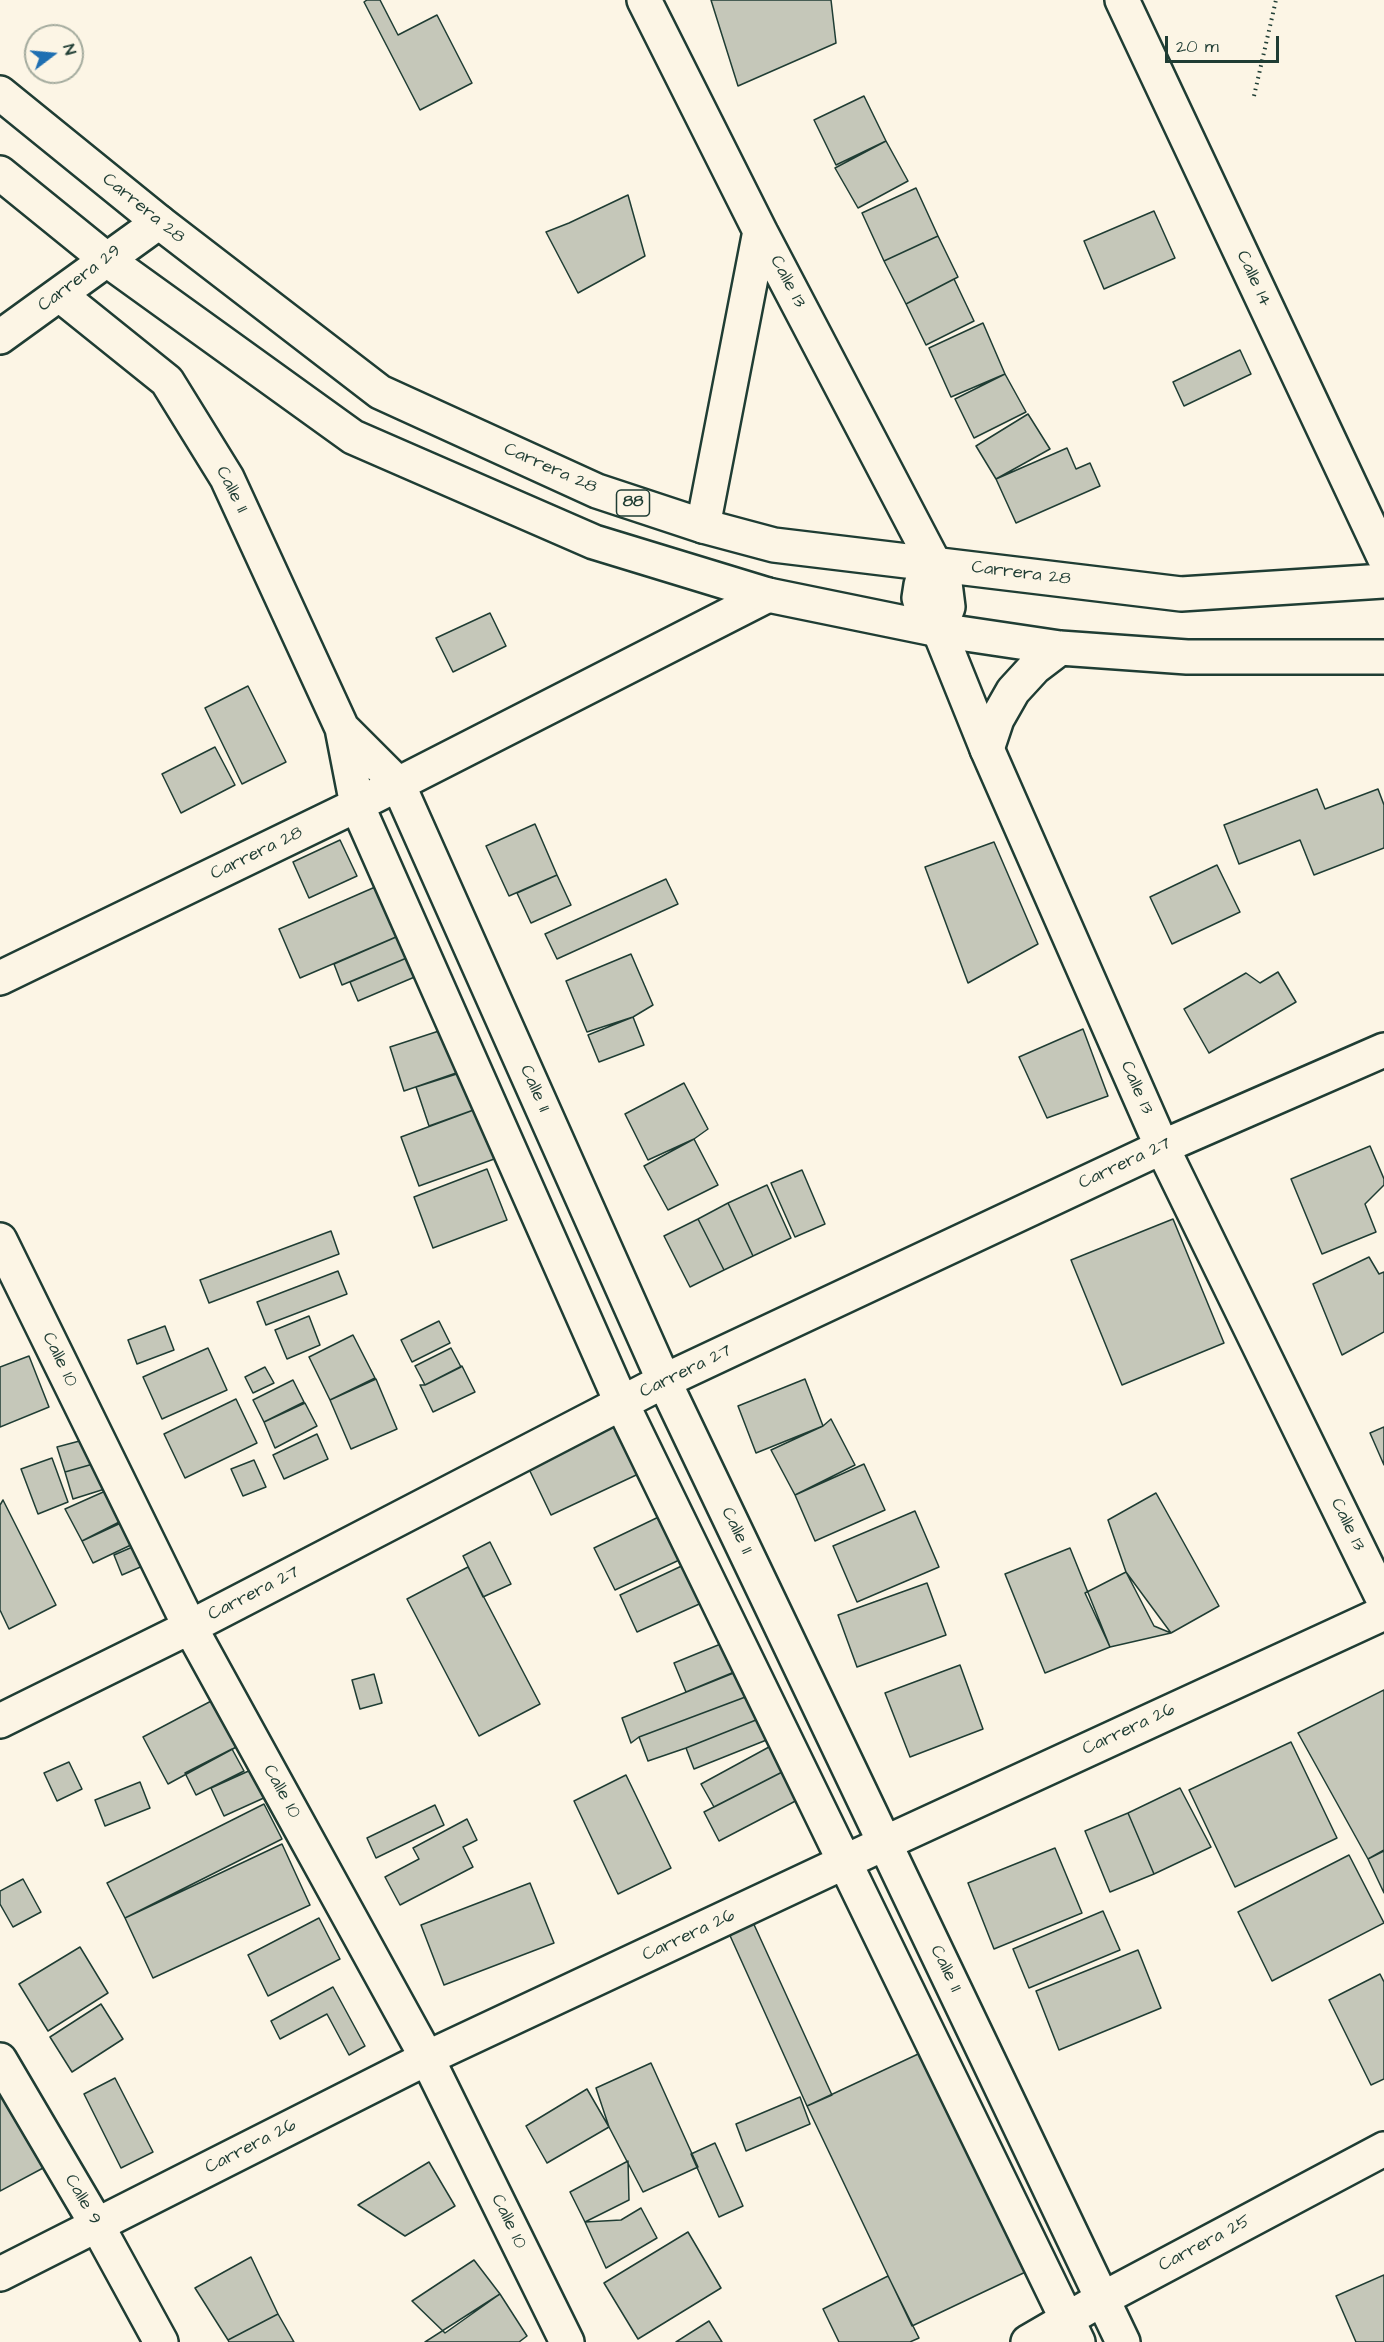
<!DOCTYPE html>
<html>
<head>
<meta charset="utf-8">
<style>
  body { margin:0 }
  #map { position:relative; width:1384px; height:2342px; overflow:hidden; background:#fcf5e5; font-family:"Architects Daughter",sans-serif }
  canvas { display:block }
  .north { position:absolute; left:24px; top:24px; width:60px; height:60px; box-sizing:border-box; background:#fcf5e5; border:2px solid #a4ab9e; border-radius:50%; rotate:74deg; font-size:16px; font-weight:700; line-height:24px; text-align:center; color:#1f3d34 }
  .north::after { content:''; display:block; margin:auto; width:21px; height:27px; background:#1f6fb2; clip-path:polygon(50% 0,100% 100%,50% 72%,0 100%) }
  .scale { position:absolute; left:1165px; top:36px; width:114px; height:27px; box-sizing:border-box; border:3px solid #1f3d34; border-top:0; padding-left:8px; font-size:18px; line-height:21px; white-space:nowrap; color:#1f3d34; -webkit-text-stroke:4px #fcf5e5; paint-order:stroke }
</style>
</head>
<body>
<div id="map">
<canvas width="1384" height="2342"></canvas>
<div class="north">N</div>
<div class="scale">20 m</div>
</div>
<script>
const g = document.querySelector('canvas').getContext('2d');
g.lineJoin = 'round';
function paint(path, color) { g.fillStyle = color; g.fill(path, 'evenodd'); }
const toPath = rows => new Path2D(rows.map(r => 'M' + r).join(''));
function trace(path, color, width, dash) { g.strokeStyle = color; g.lineWidth = width; g.lineCap = dash ? 'butt' : 'round'; g.setLineDash(dash || []); g.stroke(path); }
function drawText(font, color, halo, rows, align = 'center') {
  g.font = font + ' "Architects Daughter",sans-serif'; g.lineWidth = 4.5; g.setLineDash([]); g.textBaseline = 'middle'; g.strokeStyle = halo; g.fillStyle = color; for (const [text, x, y, turn = 0] of rows) {
    g.save(); g.translate(x, y); g.rotate((+turn || 0) * Math.PI / 180); g.textAlign = isNaN(turn) ? turn : align; if (halo) g.strokeText(text, 0, 0); g.fillText(text, 0, 0); g.restore();
  }
}
const building = toPath([
  [367,0,380,0,398,35,437,15,472,83,420,110,364,2,367,0],
  [711,0,831,0,836,43,738,86,711,0],
  [864,96,886,141,836,165,814,120,864,96],
  [886,141,908,181,858,208,835,168,886,141],
  [916,188,938,236,884,261,862,213,916,188],
  [628,195,645,256,578,293,546,232,569,223,628,195],
  [1154,211,1175,258,1104,289,1084,241,1154,211],
  [938,236,958,277,906,304,884,261,938,236],
  [954,279,974,321,926,345,906,304,954,279],
  [983,323,1005,374,951,397,929,348,983,323],
  [1240,350,1251,374,1184,406,1173,382,1240,350],
  [1005,374,1026,412,974,438,955,399,1005,374],
  [1028,414,1050,449,996,479,976,446,1028,414],
  [1067,448,1076,469,1090,463,1100,486,1016,523,996,479,1067,448],
  [490,613,506,646,453,672,436,638,490,613],
  [248,686,286,762,242,784,205,708,248,686],
  [215,747,235,785,181,813,162,774,215,747],
  [1317,789,1325,809,1378,789,1384,805,1384,848,1314,875,1300,840,1239,864,1224,825,1317,789],
  [535,824,557,875,509,896,486,846,535,824],
  [340,840,357,876,309,898,293,862,340,840],
  [994,842,1038,944,968,983,925,867,994,842],
  [1217,865,1240,912,1172,944,1150,897,1217,865],
  [557,875,571,905,531,923,517,893,557,875],
  [666,879,678,904,557,959,545,934,666,879],
  [382,884,403,934,300,978,279,929,382,884],
  [403,934,409,957,342,985,334,964,403,934],
  [631,954,653,1005,633,1017,587,1032,566,981,631,954],
  [409,957,417,976,358,1001,350,982,409,957],
  [1278,972,1296,1002,1209,1053,1184,1009,1246,973,1260,983,1278,972],
  [633,1017,644,1045,599,1062,588,1035,633,1017],
  [445,1029,459,1072,404,1091,390,1047,445,1029],
  [1083,1029,1108,1096,1047,1118,1019,1057,1083,1029],
  [466,1071,479,1108,429,1126,416,1087,466,1071],
  [684,1083,708,1129,694,1139,648,1160,625,1114,684,1083],
  [479,1108,497,1158,419,1186,401,1137,479,1108],
  [694,1139,718,1185,668,1210,644,1166,694,1139],
  [1370,1146,1384,1179,1384,1185,1365,1204,1376,1232,1322,1254,1291,1179,1370,1146],
  [487,1169,507,1220,433,1248,414,1197,487,1169],
  [802,1170,825,1224,795,1237,771,1183,802,1170],
  [767,1185,791,1238,753,1256,728,1203,767,1185],
  [728,1203,753,1256,724,1270,698,1219,728,1203],
  [698,1219,724,1270,690,1287,664,1236,698,1219],
  [1173,1219,1224,1343,1122,1385,1071,1260,1173,1219],
  [331,1231,339,1254,209,1303,200,1280,331,1231],
  [1369,1257,1379,1274,1384,1272,1384,1332,1342,1355,1313,1284,1369,1257],
  [338,1271,347,1294,266,1325,257,1302,338,1271],
  [309,1316,320,1345,287,1359,275,1330,309,1316],
  [439,1321,450,1343,412,1362,401,1340,439,1321],
  [165,1326,174,1350,137,1364,128,1340,165,1326],
  [353,1335,375,1378,330,1400,309,1357,353,1335],
  [208,1348,227,1390,162,1419,143,1377,208,1348],
  [451,1348,461,1367,425,1385,415,1366,451,1348],
  [29,1356,49,1407,0,1427,0,1367,29,1356],
  [462,1366,475,1392,433,1412,420,1385,425,1385,462,1366],
  [265,1367,274,1383,253,1393,245,1377,265,1367],
  [376,1379,397,1429,351,1449,330,1400,376,1379],
  [805,1379,823,1426,756,1453,738,1406,805,1379],
  [293,1380,304,1402,264,1422,253,1400,293,1380],
  [236,1399,257,1443,185,1478,164,1434,236,1399],
  [305,1403,317,1426,275,1448,264,1422,305,1403],
  [626,1419,649,1469,551,1515,527,1465,626,1419],
  [831,1419,855,1465,795,1495,771,1450,823,1426,831,1419],
  [1384,1427,1384,1465,1370,1433,1384,1427],
  [317,1434,328,1459,284,1479,273,1455,317,1434],
  [87,1439,93,1464,65,1472,57,1447,87,1439],
  [52,1458,68,1502,38,1514,21,1469,52,1458],
  [254,1460,266,1487,243,1496,231,1469,254,1460],
  [93,1464,108,1488,73,1499,65,1472,93,1464],
  [864,1464,885,1510,815,1541,795,1495,864,1464],
  [119,1485,133,1515,82,1541,65,1509,119,1485],
  [1156,1493,1219,1606,1171,1633,1126,1572,1108,1520,1156,1493],
  [3,1500,56,1605,9,1629,0,1610,0,1505,3,1500],
  [915,1511,939,1567,857,1602,833,1546,915,1511],
  [669,1512,690,1555,615,1590,594,1548,669,1512],
  [123,1522,133,1544,93,1563,82,1541,123,1522],
  [144,1542,152,1562,122,1575,114,1555,144,1542],
  [490,1542,511,1584,483,1597,463,1556,490,1542],
  [1070,1548,1110,1647,1045,1673,1005,1574,1070,1548],
  [688,1563,706,1601,637,1632,620,1595,688,1563],
  [468,1567,540,1704,479,1736,407,1599,468,1567],
  [1126,1572,1154,1626,1171,1633,1110,1647,1085,1593,1126,1572],
  [927,1583,946,1635,857,1667,838,1615,927,1583],
  [728,1641,739,1670,686,1692,674,1663,728,1641],
  [960,1665,983,1729,910,1757,885,1693,960,1665],
  [746,1668,756,1693,639,1737,631,1743,622,1718,746,1668],
  [374,1674,382,1703,360,1709,352,1680,374,1674],
  [1384,1690,1384,1850,1368,1859,1298,1733,1384,1690],
  [756,1693,766,1716,686,1748,648,1761,639,1737,756,1693],
  [215,1699,240,1745,168,1784,143,1737,215,1699],
  [766,1716,774,1737,694,1769,686,1748,766,1716],
  [780,1741,792,1767,714,1807,701,1784,780,1741],
  [1291,1742,1337,1838,1235,1887,1189,1790,1291,1742],
  [232,1749,244,1771,196,1795,185,1773,232,1749],
  [69,1762,82,1789,57,1801,44,1773,69,1762],
  [792,1767,807,1795,719,1841,704,1812,792,1767],
  [253,1769,266,1797,224,1816,211,1788,253,1769],
  [626,1775,671,1868,618,1894,574,1801,626,1775],
  [140,1782,150,1808,105,1826,95,1800,140,1782],
  [1180,1788,1211,1847,1154,1874,1128,1813,1180,1788],
  [264,1804,282,1839,125,1918,107,1883,264,1804],
  [435,1805,444,1825,376,1858,367,1838,435,1805],
  [1128,1813,1154,1874,1110,1892,1085,1831,1128,1813],
  [467,1819,477,1840,463,1847,473,1867,400,1905,385,1877,419,1859,413,1848,467,1819],
  [282,1844,310,1905,153,1978,125,1918,282,1844],
  [1055,1848,1082,1913,994,1949,968,1883,1055,1848],
  [1384,1851,1384,1893,1368,1859,1384,1851],
  [1349,1855,1384,1923,1272,1981,1238,1912,1349,1855],
  [23,1879,41,1912,13,1927,0,1904,0,1891,23,1879],
  [530,1883,554,1943,444,1985,421,1925,530,1883],
  [1103,1911,1120,1950,1029,1988,1013,1949,1103,1911],
  [319,1918,340,1959,268,1996,248,1955,319,1918],
  [751,1918,832,2095,807,2106,727,1929,751,1918],
  [80,1947,108,1993,48,2031,19,1984,80,1947],
  [1138,1950,1161,2008,1059,2050,1036,1991,1138,1950],
  [1380,1974,1384,1982,1384,2079,1371,2085,1329,2000,1380,1974],
  [333,1987,365,2046,349,2055,327,2014,280,2039,271,2021,333,1987],
  [101,2004,123,2039,72,2072,50,2037,101,2004],
  [931,2048,1034,2268,912,2326,807,2106,931,2048],
  [651,2063,698,2167,643,2192,609,2127,596,2088,651,2063],
  [115,2078,153,2152,121,2168,84,2094,115,2078],
  [0,2089,45,2167,0,2191,0,2089],
  [587,2089,609,2127,547,2163,526,2126,587,2089],
  [800,2097,810,2124,746,2151,736,2124,800,2097],
  [715,2143,743,2206,719,2217,691,2154,715,2143],
  [628,2161,629,2200,585,2222,570,2192,628,2161],
  [429,2162,455,2206,405,2236,358,2205,429,2162],
  [641,2208,657,2238,606,2268,585,2222,621,2220,641,2208],
  [688,2232,721,2288,638,2339,604,2283,688,2232],
  [251,2257,278,2314,228,2340,195,2288,251,2257],
  [474,2260,500,2294,445,2333,412,2301,474,2260],
  [1384,2275,1384,2342,1356,2342,1336,2296,1384,2275],
  [888,2276,919,2338,910,2342,839,2342,823,2309,888,2276],
  [500,2294,527,2336,519,2342,425,2342,500,2294],
  [278,2314,294,2342,229,2342,228,2340,278,2314],
  [709,2321,722,2342,676,2342,709,2321]
]);
paint(building, '#c5c7b9');
trace(building, '#1f3d34', 1.5);
const minor = toPath([
  [644,0,760,231,934,563,941,572,945,583,948,607,939,630],
  [1122,0,1384,557],
  [60,295,167,381,227,478,342,728,357,805,622,1404,1078,2342],
  [0,337,159,222],
  [703,526,760,231],
  [934,563,925,572,921,585,919,598,923,611,929,622,939,630,987,749,1162,1147,1384,1601],
  [342,728,398,784,664,1381,1123,2342],
  [0,978,357,805,768,595],
  [0,1240,190,1627,427,2058,567,2342],
  [0,1721,190,1627,664,1381,1162,1147,1384,1050],
  [0,2060,97,2225,161,2342],
  [0,2274,427,2058,885,1843,1384,1613],
  [1028,2342,1102,2299,1384,2149]
]);
const highway = toPath([
  [0,93,159,222,380,392,597,491,703,526,774,545,1181,594,1384,581],
  [0,173,106,259,353,437,594,542,768,595,939,630,1060,648,1187,657,1384,657],
  [987,749,997,719,1013,691,1035,667,1060,648]
]);
trace(minor, '#1f3d34', 38);
trace(highway, '#1f3d34', 38);
trace(toPath([
  [1254,96,1276,0]
]), '#1f3d34', 4, [1.5, 4.5]);
trace(minor, '#fcf5e5', 33);
trace(highway, '#fcf5e5', 33);
for (const [x, y, w] of [
  [633,503,33]
]) { const box = new Path2D(); box.roundRect(x - w / 2, y - 13, w, 26, 4.5); g.fillStyle = '#fcf5e5'; g.fill(box); trace(box, '#1f3d34', 1.5); }
drawText('bold 16px', '#1f3d34', null, [
  ["88",633,503]
]);
drawText('18px', '#1f3d34', '#fcf5e5', [
  ["Carrera 28",143,209,39],
  ["Carrera 29",80,279,-37],
  ["Calle 14",1253,279,65],
  ["Calle 13",787,282,62],
  ["Carrera 28",550,469,24],
  ["Calle 11",231,490,63],
  ["Carrera 28",1021,574,7],
  ["Carrera 28",257,854,-26],
  ["Calle 13",1136,1088,66],
  ["Calle 11",534,1089,66],
  ["Carrera 27",1125,1164,-25],
  ["Calle 10",59,1360,64],
  ["Carrera 27",686,1372,-26],
  ["Calle 13",1347,1525,64],
  ["Calle 11",736,1531,64],
  ["Carrera 27",254,1594,-27],
  ["Carrera 26",1129,1730,-25],
  ["Calle 10",281,1792,61],
  ["Carrera 26",689,1936,-25],
  ["Calle 11",945,1969,64],
  ["Carrera 26",251,2147,-27],
  ["Calle 9",82,2200,60],
  ["Calle 10",508,2222,64],
  ["Carrera 25",1205,2244,-28]
]);
</script>
</body>
</html>
